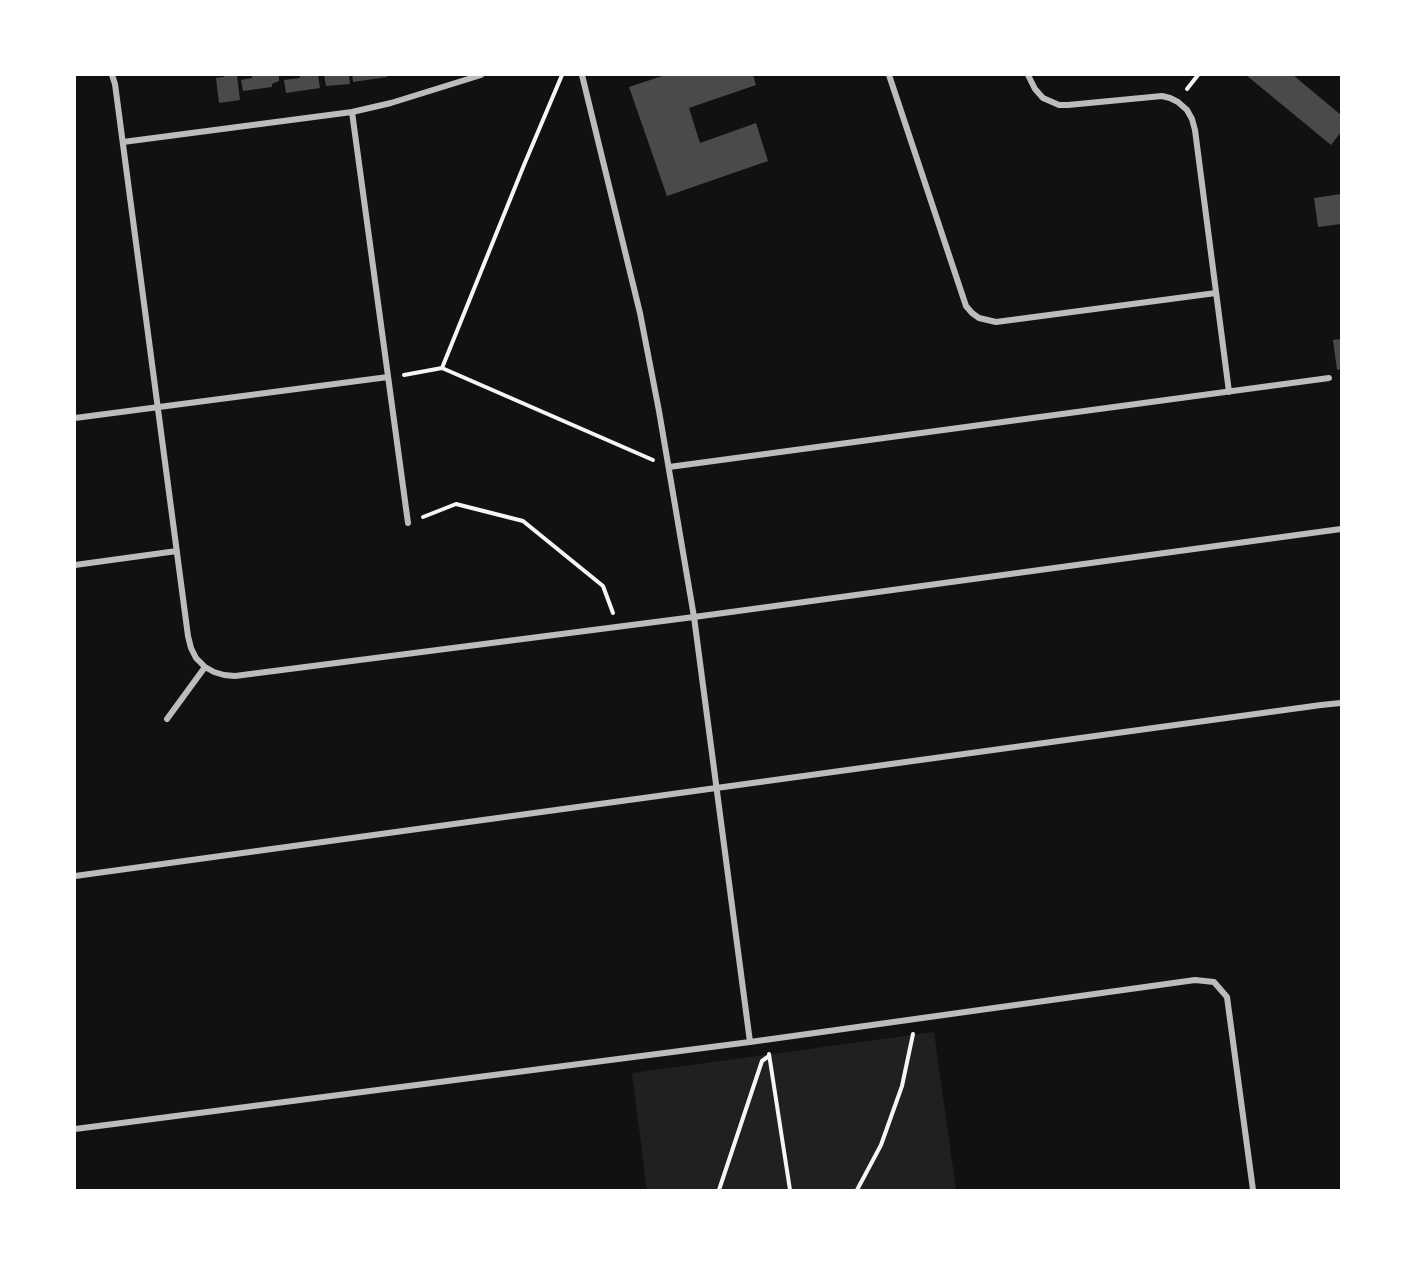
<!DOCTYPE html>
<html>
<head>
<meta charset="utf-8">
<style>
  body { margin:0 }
  #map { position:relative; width:1416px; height:1265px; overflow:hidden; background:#111; font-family:"Open Sans",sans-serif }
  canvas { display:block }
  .frame { position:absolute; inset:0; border:76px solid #fff; pointer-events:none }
</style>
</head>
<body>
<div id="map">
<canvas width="1416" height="1265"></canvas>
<div class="frame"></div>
</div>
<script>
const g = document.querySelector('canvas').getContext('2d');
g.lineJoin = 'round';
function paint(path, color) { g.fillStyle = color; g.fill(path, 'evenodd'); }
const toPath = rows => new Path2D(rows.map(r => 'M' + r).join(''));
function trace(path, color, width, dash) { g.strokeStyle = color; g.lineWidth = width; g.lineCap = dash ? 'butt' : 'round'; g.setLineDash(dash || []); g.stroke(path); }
paint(toPath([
  [934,1032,956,1190,647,1190,632,1073]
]), '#202020');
paint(toPath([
  [224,75,237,75,240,100,219,103,216,78,224,77],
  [252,75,279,75,279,81,272,84,272,87,243,91,241,80,252,78],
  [299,75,318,75,320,88,286,93,284,80,300,78],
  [324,75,349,75,350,84,326,86],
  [352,75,387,75,387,77,353,82],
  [665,75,753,75,756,85,689,108,700,143,756,123,768,161,667,196,629,87],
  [1246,75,1293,75,1341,115,1341,132,1331,145],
  [1341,194,1341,224,1318,227,1314,198],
  [1341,339,1341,369,1337,370,1333,340]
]), '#4a4a4a');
trace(toPath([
  [1187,89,1198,75],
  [442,368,653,460],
  [404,375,442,368,524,165,562,75],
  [423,517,456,504,523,521,603,586,613,613],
  [769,1054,790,1190],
  [719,1190,762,1061,769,1056],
  [857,1190,881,1145,902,1086,913,1034]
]), '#f5f5f5', 4);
trace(toPath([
  [112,75,115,84,188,636,191,648,196,658,205,667,214,672,224,675,235,676,694,617,1341,529],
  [582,75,640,313,659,411,694,617,750,1042],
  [889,75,966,306,972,313,979,318,996,322,1216,293],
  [1028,75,1035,89,1043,98,1059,105,1068,105,1162,96,1170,98,1178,102,1187,110,1192,119,1195,130,1229,392],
  [352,112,408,523],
  [123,142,352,112,391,103,481,75],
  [75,418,388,377],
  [669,467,1329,378],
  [75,565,177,551],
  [167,719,205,667],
  [75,876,1321,705,1341,703],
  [75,1129,750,1042,1195,980,1214,982,1227,997,1253,1190]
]), '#bcbcbc', 6);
</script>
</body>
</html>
